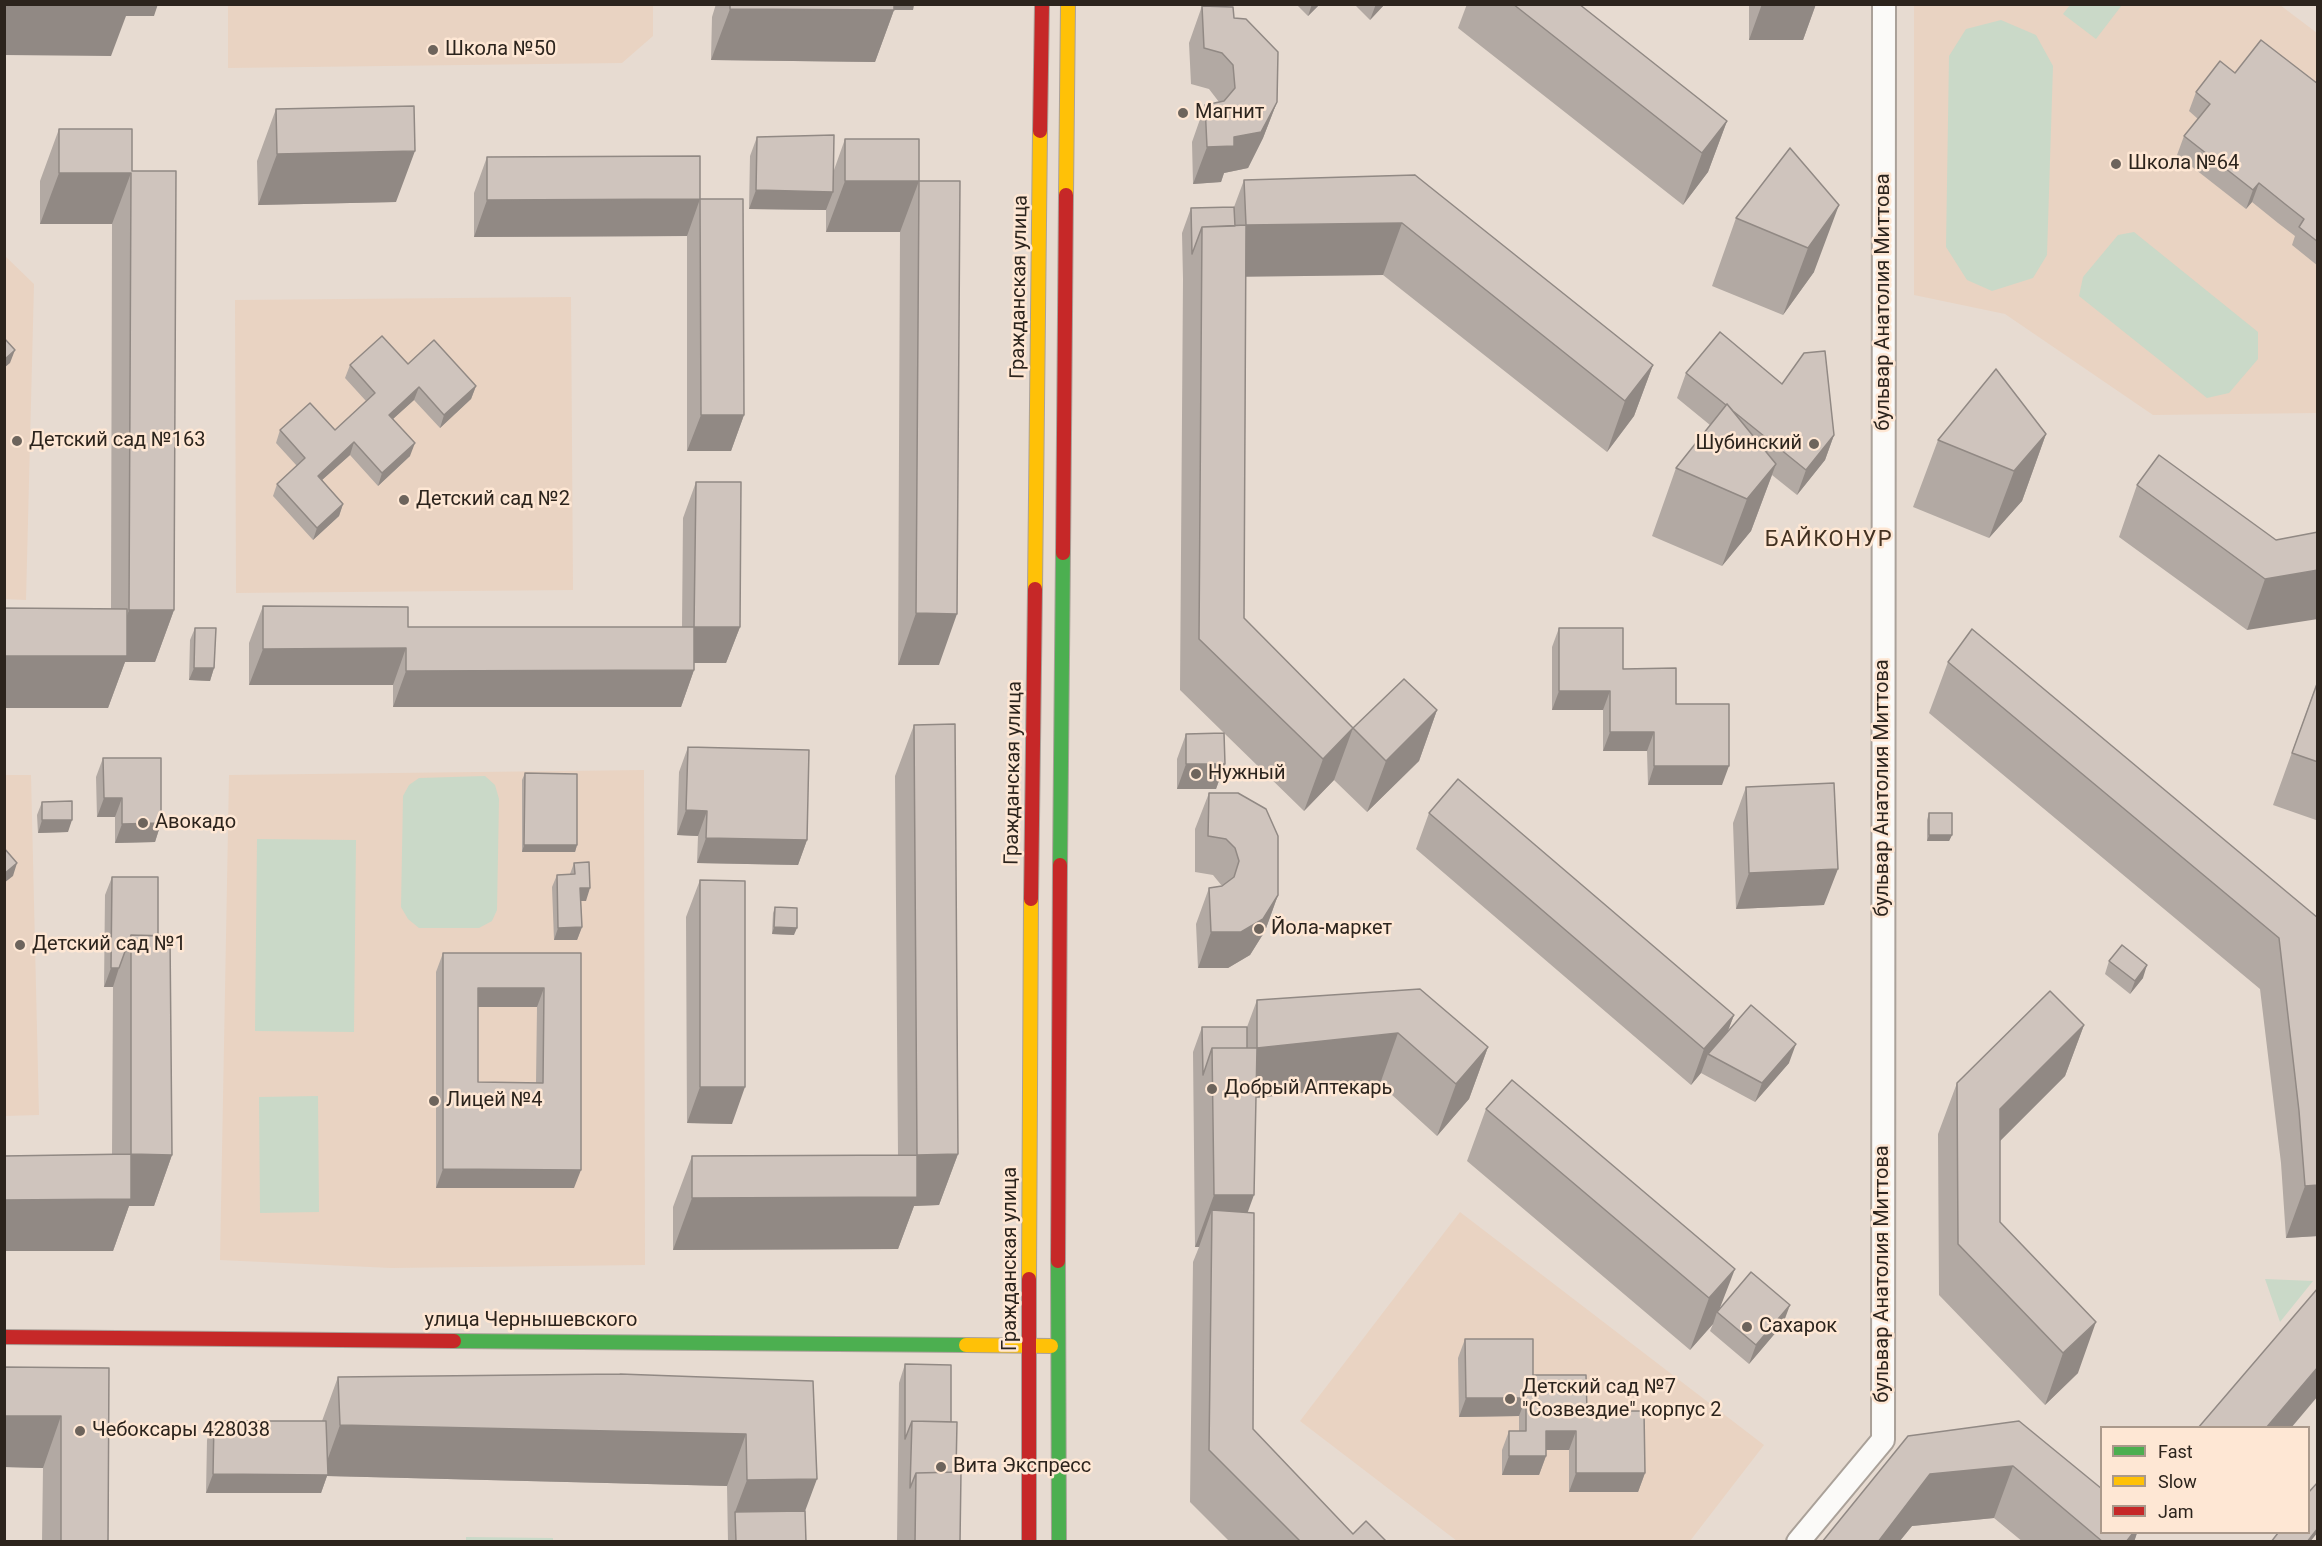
<!DOCTYPE html>
<html>
<head>
<meta charset="utf-8">
<style>
  body { margin:0 }
  #map { position:relative; width:2322px; height:1546px; overflow:hidden; background:#e7dbd1; font-family:Roboto,sans-serif }
  canvas { display:block }
  .frame { position:absolute; inset:0; border:6px solid #2c241d; pointer-events:none }
  .legend { position:absolute; left:2100px; top:1426px; width:210px; height:108px; box-sizing:border-box; background:#fee7d4; border:2px solid #aa998b; margin:0; padding:8px 10px; list-style:none; font-size:18px; color:#2c241d }
  .legend li { display:flex; align-items:center; gap:12px; height:30px }
  .legend b { width:30px; border:2px solid #aa998b }
</style>
</head>
<body>
<div id="map">
<canvas width="2322" height="1546"></canvas>
<div class="frame"></div>
<ul class="legend">
<li><b style="height:8px;background:#4caf50"></b>Fast</li>
<li><b style="height:8px;background:#ffc107"></b>Slow</li>
<li><b style="height:8px;background:#c62828"></b>Jam</li>
</ul>
</div>
<script>
const g = document.querySelector('canvas').getContext('2d');
g.lineJoin = 'round';
function paint(path, color) { g.fillStyle = color; g.fill(path, 'evenodd'); }
const toPath = rows => new Path2D(rows.map(r => 'M' + r).join(''));
function trace(path, color, width, dash) { g.strokeStyle = color; g.lineWidth = width; g.lineCap = dash ? 'butt' : 'round'; g.setLineDash(dash || []); g.stroke(path); }
function drawText(font, color, halo, rows, align = 'center') {
  g.font = font + ' Roboto,sans-serif'; g.lineWidth = 5; g.setLineDash([]); g.textBaseline = 'middle'; g.strokeStyle = halo; g.fillStyle = color; for (const [text, x, y, turn = 0] of rows) {
    g.save(); g.translate(x, y); g.rotate((+turn || 0) * Math.PI / 180); g.textAlign = isNaN(turn) ? turn : align; if (halo) g.strokeText(text, 0, 0); g.fillText(text, 0, 0); g.restore();
  }
}
paint(toPath([
  [228,5,653,5,653,36,622,63,228,68],
  [1914,5,2280,5,2317,33,2317,413,2153,415,2005,314,1914,295],
  [4,255,34,284,26,600,5,599],
  [571,297,573,590,236,593,235,300],
  [644,770,645,1265,391,1268,220,1260,229,775],
  [4,775,31,775,39,1115,5,1116],
  [1460,1212,1764,1445,1690,1541,1457,1541,1300,1421]
]), '#e9d3c2');
paint(toPath([
  [2070,5,2070,4,2122,5,2096,39,2063,14],
  [2001,20,2036,35,2053,66,2047,255,2033,278,1992,291,1967,280,1946,247,1949,56,1966,29],
  [2134,232,2258,332,2258,359,2229,393,2207,398,2079,296,2083,277,2118,235],
  [485,776,495,785,499,799,497,910,492,921,479,928,419,928,408,919,401,907,403,796,409,785,419,778],
  [257,839,356,840,354,1032,255,1031],
  [318,1096,319,1212,260,1213,259,1097],
  [2265,1279,2313,1281,2280,1322],
  [466,1537,553,1538,553,1541,466,1541]
]), '#cad9c8');
const street = toPath([
  [1798,1542,1883,1440,1884,4]
]);
const fast = toPath([
  [1060,865,1063,553],
  [1058,1261,1059,1542],
  [454,1341,966,1345]
]);
const slow = toPath([
  [1066,195,1068,4],
  [1035,589,1040,131],
  [1029,1279,1031,899],
  [966,1345,1051,1346]
]);
const jam = toPath([
  [1040,131,1042,4],
  [1063,553,1066,195],
  [1031,899,1035,589],
  [1058,1261,1060,865],
  [1029,1279,1029,1542],
  [4,1337,454,1341]
]);
trace(street, '#aaa199', 26);
trace(fast, '#aaa199', 16);
trace(slow, '#aaa199', 16);
trace(jam, '#aaa199', 16);
trace(street, '#fbfaf8', 22);
trace(fast, '#4caf50', 14);
trace(slow, '#ffc107', 14);
trace(jam, '#c62828', 14);
paint(toPath([
  [716,4,914,4,913,10,894,10,875,62,711,60,712,17],
  [1296,4,1320,4,1308,16],
  [1354,4,1385,4,1370,20],
  [1467,4,1579,4,1727,121,1708,172,1683,205,1458,28],
  [1749,4,1816,4,1803,40,1749,40],
  [1202,6,1234,18,1277,102,1263,138,1248,168,1224,173,1221,182,1193,184,1192,142,1205,105,1219,102,1209,89,1191,84,1189,43],
  [2235,73,2318,84,2318,266,2292,245,2295,236,2278,223,2252,202,2246,209,2177,155,2184,136,2198,119,2189,111,2196,92],
  [276,109,396,202,258,205,257,161],
  [59,129,132,171,174,610,155,662,125,662,108,708,111,609,112,224,40,224,40,181],
  [757,137,834,170,845,139,919,181,939,665,898,665,900,232,826,232,826,210,749,209,750,156],
  [1790,148,1814,272,1783,315,1712,286,1736,218],
  [487,157,700,199,744,415,731,451,687,451,687,236,474,237,474,193],
  [1415,175,1653,365,1634,416,1607,452,1383,275,1246,276,1244,618,1353,728,1437,710,1419,761,1367,812,1334,780,1304,811,1224,733,1225,764,1216,789,1177,789,1177,759,1186,734,1224,733,1180,690,1183,279,1182,233,1191,208,1234,207,1244,180],
  [408,364,476,386,471,399,440,428,414,400,393,419,410,456,378,486,350,455,322,480,343,504,339,516,313,540,273,496,277,484,297,466,276,443,280,430,335,430,366,401,345,378,350,365],
  [1686,373,1834,435,1825,460,1797,495,1772,475,1751,531,1722,566,1652,536,1676,468,1710,425,1677,398],
  [2046,434,2022,501,1989,538,1913,507,1938,440],
  [696,482,740,627,726,663,694,663,694,670,681,707,393,707,393,685,249,685,249,643,263,606,408,627,682,627,683,518],
  [2137,485,2276,540,2318,532,2247,630,2119,537],
  [195,628,214,668,210,681,189,680,190,640],
  [1559,628,1623,669,1676,704,1722,785,1648,785,1647,751,1603,751,1603,710,1552,710,1552,647],
  [1948,662,2318,918,2318,1236,2286,1238,2281,1163,2260,989,1929,713],
  [2318,680,2318,816,2316,820,2273,805],
  [914,725,958,1154,939,1205,914,1206,898,1249,673,1250,673,1207,692,1156,898,1155,895,776],
  [688,747,807,840,798,865,697,863,698,836,677,835,679,772],
  [103,758,161,823,155,842,115,843,115,817,97,817,96,777],
  [525,773,577,845,575,852,522,852,522,780],
  [1746,787,1824,905,1736,909,1733,823],
  [1209,793,1278,895,1265,931,1250,955,1228,968,1198,968,1196,924,1209,888,1222,886,1213,875,1195,872,1195,829],
  [42,802,68,832,38,833,37,815],
  [1429,813,1734,1015,1728,1031,1789,1063,1755,1102,1701,1073,1691,1085,1416,849],
  [1929,813,1952,835,1949,841,1927,841,1927,820],
  [574,863,586,901,581,901,582,927,577,940,554,940,552,887,557,875,570,874],
  [112,877,158,936,172,1155,154,1206,129,1206,113,1251,4,1251,4,1156,112,1154,113,987,104,987,105,895],
  [700,880,732,1124,687,1123,686,917],
  [775,907,794,935,772,934,773,913],
  [443,953,581,953,574,1188,436,1188,436,972],
  [478,1007,537,1007,536,1083,478,1082],
  [2109,961,2143,978,2130,994,2105,974],
  [1257,1000,1488,1047,1469,1099,1437,1136,1380,1084,1256,1098,1247,1212,1253,1429,1353,1534,1387,1542,1230,1542,1190,1502,1193,1262,1199,1247,1195,1247,1193,1052,1202,1027,1247,1027],
  [2084,1025,2065,1076,2000,1141,2000,1222,2078,1373,2045,1405,1939,1295,1938,1134,1957,1083],
  [1512,1080,1720,1309,1783,1324,1749,1364,1710,1331,1713,1324,1690,1350,1467,1161,1486,1109],
  [1465,1339,1533,1375,1587,1411,1645,1473,1638,1492,1569,1492,1569,1450,1546,1450,1546,1456,1539,1475,1502,1475,1502,1450,1509,1431,1519,1431,1519,1416,1459,1417,1458,1358],
  [905,1364,951,1422,956,1472,960,1542,897,1542,899,1383],
  [4,1367,109,1368,108,1542,42,1542,43,1468,4,1467],
  [338,1377,813,1381,805,1511,806,1542,728,1542,727,1486,327,1476,321,1493,206,1493,207,1440,214,1421,322,1421],
  [2019,1421,2137,1533,2134,1542,2023,1542,1994,1518,1912,1526,1899,1542,1822,1542]
]), '#b2a9a3');
paint(toPath([
  [4,4,158,4,154,16,126,16,111,56,4,55],
  [891,4,914,4,913,10,889,10],
  [1312,4,1320,4,1308,16],
  [1376,4,1385,4,1370,20],
  [1762,4,1816,4,1803,40,1749,40],
  [730,9,894,10,875,62,711,60],
  [1277,102,1263,138,1248,168,1224,173,1221,182,1193,184,1207,147,1234,137],
  [1727,121,1708,172,1683,205,1702,153],
  [415,151,396,202,258,205,277,154],
  [59,173,131,173,112,224,40,224],
  [845,181,919,181,900,232,826,232],
  [2259,183,2252,202,2246,209,2253,190],
  [756,190,833,192,826,210,749,209],
  [700,199,687,236,474,237,487,200],
  [1839,205,1814,272,1783,315,1808,248],
  [1402,223,1383,275,1228,277,1246,225],
  [15,350,10,363,4,368,4,360],
  [1653,365,1634,416,1607,452,1625,401],
  [476,386,471,399,440,428,444,415],
  [419,387,414,400,384,427,389,415],
  [701,415,744,415,731,451,687,451],
  [2046,434,2022,501,1989,538,2014,471],
  [1834,435,1825,460,1797,495,1806,470],
  [354,442,350,455,313,488,318,476],
  [415,443,410,456,378,486,382,473],
  [1776,464,1751,531,1722,566,1747,499],
  [343,504,339,516,313,540,317,528],
  [2318,570,2318,619,2247,630,2265,579],
  [129,610,174,610,155,662,125,662,108,708,4,708,4,656,113,656],
  [916,613,957,614,939,665,898,665],
  [694,627,740,627,726,663,681,663],
  [406,648,393,685,249,685,263,649],
  [194,668,214,668,210,681,189,680],
  [694,670,681,707,393,707,406,671],
  [1559,691,1610,691,1603,710,1552,710],
  [1437,710,1419,761,1367,812,1386,761],
  [1353,728,1334,780,1304,811,1323,759],
  [1610,732,1654,732,1647,751,1603,751],
  [1186,764,1225,764,1216,789,1177,789],
  [1654,766,1729,766,1722,785,1648,785],
  [104,798,122,798,115,817,97,817],
  [686,810,707,811,698,836,677,835],
  [42,820,72,820,68,832,38,833],
  [161,823,155,842,115,843,122,824],
  [1929,835,1952,835,1949,841,1927,841],
  [706,838,807,840,798,865,697,863],
  [524,845,577,845,575,852,522,852],
  [17,863,13,876,4,883,4,874],
  [1838,869,1824,905,1736,909,1749,873],
  [580,888,590,888,586,901,575,901],
  [1278,895,1265,931,1250,955,1228,968,1198,968,1211,932],
  [582,927,577,940,554,940,558,928],
  [774,927,797,928,794,935,772,934],
  [2147,965,2143,978,2130,994,2135,981],
  [111,968,119,968,113,987,104,987],
  [478,988,544,988,537,1007,472,1007],
  [1734,1015,1720,1051,1708,1054,1701,1073,1691,1085,1704,1049],
  [2084,1025,2065,1076,1981,1160,2000,1109],
  [1398,1033,1380,1084,1238,1100,1257,1048],
  [1796,1044,1789,1063,1755,1102,1762,1083],
  [1488,1047,1469,1099,1437,1136,1456,1084],
  [700,1087,745,1087,732,1124,687,1123],
  [131,1154,172,1155,154,1206,129,1206,113,1251,4,1251,4,1200],
  [958,1154,939,1205,914,1206,898,1249,673,1250,692,1198,917,1155],
  [443,1169,581,1170,574,1188,436,1188],
  [2318,1185,2318,1236,2286,1238,2305,1186],
  [1214,1195,1254,1195,1235,1247,1212,1210,1199,1247,1195,1247],
  [1735,1269,1718,1313,1717,1312,1713,1324,1690,1350,1709,1298],
  [1790,1305,1783,1324,1749,1364,1756,1345],
  [2096,1322,2078,1373,2045,1405,2063,1353],
  [2318,1367,2318,1396,2291,1428,2266,1428],
  [1466,1398,1526,1398,1519,1416,1459,1417],
  [4,1416,61,1416,43,1468,4,1467],
  [340,1425,746,1434,727,1486,327,1476,321,1493,206,1493,213,1474,322,1475],
  [1546,1431,1576,1431,1569,1450,1539,1450],
  [1509,1456,1546,1456,1539,1475,1502,1475],
  [2013,1466,1994,1518,1912,1526,1899,1542,1878,1542,1930,1474],
  [1576,1473,1645,1473,1638,1492,1569,1492],
  [817,1479,798,1530,735,1512,747,1480],
  [2318,1528,2318,1532,2310,1542,2307,1542],
  [2133,1533,2137,1533,2134,1542,2126,1542]
]), '#918984');
const building = toPath([
  [730,4,894,4,894,10,730,9,730,4],
  [1513,4,1579,4,1727,121,1702,153,1513,4],
  [1202,6,1233,7,1234,18,1246,19,1278,52,1277,102,1261,132,1234,137,1234,146,1207,147,1205,105,1224,101,1235,88,1233,65,1222,53,1204,48,1202,6],
  [2261,40,2318,84,2318,242,2299,227,2304,219,2285,204,2259,183,2253,190,2184,136,2210,104,2196,92,2220,61,2235,73,2261,40],
  [414,106,415,151,277,154,276,109,414,106],
  [59,129,132,129,132,171,176,171,174,610,129,610,131,173,59,173,59,129],
  [834,135,833,192,756,190,757,137,834,135],
  [845,139,919,139,919,181,960,181,957,614,916,613,919,181,845,181,845,139],
  [1790,148,1839,205,1808,248,1736,218,1790,148],
  [700,156,700,199,487,200,487,157,700,156],
  [1415,175,1653,365,1625,401,1402,223,1246,225,1244,180,1415,175],
  [700,199,743,199,744,415,701,415,700,199],
  [1234,207,1235,226,1202,227,1192,254,1191,208,1234,207],
  [1246,225,1244,618,1353,728,1323,759,1199,639,1202,227,1246,225],
  [1720,332,1782,384,1804,353,1825,351,1834,435,1806,470,1733,411,1727,404,1726,405,1686,373,1720,332],
  [382,336,408,364,434,340,476,386,444,415,419,387,389,415,415,443,382,473,354,442,318,476,343,504,317,528,277,484,305,458,280,430,310,403,335,430,375,393,350,365,382,336],
  [4,338,15,350,4,360,4,338],
  [1996,369,2046,434,2014,471,1938,440,1996,369],
  [1727,404,1776,464,1747,499,1676,468,1727,404],
  [2159,455,2276,540,2318,532,2318,570,2265,579,2137,485,2159,455],
  [696,482,741,482,740,627,694,627,694,670,406,671,406,648,263,649,263,606,408,607,408,627,694,627,696,482],
  [4,608,127,609,127,656,4,656,4,608],
  [195,628,216,628,214,668,194,668,195,628],
  [1559,628,1623,628,1623,669,1676,668,1676,704,1729,704,1729,766,1654,766,1654,732,1610,732,1610,691,1559,691,1559,628],
  [1972,629,2318,918,2318,1185,2305,1186,2299,1111,2279,938,1948,662,1972,629],
  [1404,679,1437,710,1386,761,1353,728,1404,679],
  [2318,681,2318,762,2292,753,2318,681],
  [955,724,958,1154,917,1155,914,725,955,724],
  [1224,733,1225,764,1186,764,1186,734,1224,733],
  [688,747,809,750,807,840,706,838,707,811,686,810,688,747],
  [103,758,161,758,161,823,122,824,122,798,104,798,103,758],
  [525,773,577,774,577,845,524,845,525,773],
  [1458,779,1734,1015,1704,1049,1429,813,1458,779],
  [1834,783,1838,869,1749,873,1746,787,1834,783],
  [1209,793,1238,793,1266,809,1278,836,1278,895,1263,919,1241,932,1211,932,1209,888,1222,886,1234,877,1239,861,1235,848,1226,839,1208,836,1209,793],
  [72,801,72,820,42,820,42,802,72,801],
  [1929,813,1952,813,1952,835,1929,835,1929,813],
  [4,848,17,863,4,874,4,848],
  [589,862,590,888,580,888,582,927,558,928,557,875,575,874,574,863,589,862],
  [112,877,158,877,158,936,131,935,119,968,111,968,112,877],
  [700,880,745,881,745,1087,700,1087,700,880],
  [775,907,797,908,797,928,774,927,775,907],
  [131,935,170,936,172,1155,131,1154,131,935],
  [2122,945,2147,965,2135,981,2109,961,2122,945],
  [443,953,581,953,581,1170,443,1169,443,953],
  [478,988,544,988,543,1083,478,1082,478,988],
  [1420,989,1488,1047,1456,1084,1398,1033,1257,1048,1257,1000,1420,989],
  [2050,991,2084,1025,2000,1109,2000,1222,2096,1322,2063,1353,1958,1244,1957,1083,2050,991],
  [1751,1005,1796,1044,1762,1083,1708,1054,1751,1005],
  [1202,1027,1247,1027,1247,1048,1212,1048,1203,1075,1202,1027],
  [1212,1048,1257,1048,1254,1195,1214,1195,1212,1048],
  [1512,1080,1735,1269,1709,1298,1486,1109,1512,1080],
  [131,1154,131,1199,4,1200,4,1156,131,1154],
  [917,1155,917,1197,692,1198,692,1156,917,1155],
  [1212,1210,1254,1213,1253,1429,1353,1534,1366,1521,1387,1542,1301,1542,1209,1450,1212,1210],
  [1751,1272,1790,1305,1756,1345,1717,1312,1751,1272],
  [2318,1288,2318,1367,2266,1428,2198,1428,2318,1288],
  [1465,1339,1533,1339,1533,1375,1586,1375,1587,1411,1644,1411,1645,1473,1576,1473,1576,1431,1546,1431,1546,1456,1509,1456,1509,1431,1526,1431,1526,1398,1466,1398,1465,1339],
  [905,1364,951,1365,951,1422,912,1421,905,1439,905,1364],
  [4,1367,109,1368,108,1542,61,1542,61,1416,4,1416,4,1367],
  [620,1374,813,1381,817,1479,747,1480,746,1434,340,1425,338,1377,620,1374],
  [214,1421,326,1421,328,1475,213,1474,214,1421],
  [912,1421,957,1422,956,1472,916,1473,910,1488,912,1421],
  [2019,1421,2102,1489,2102,1533,2133,1533,2126,1542,2103,1542,2013,1466,1930,1474,1878,1542,1822,1542,1908,1436,2019,1421],
  [961,1472,960,1542,915,1542,916,1473,961,1472],
  [2318,1482,2318,1528,2307,1542,2271,1542,2278,1533,2308,1533,2308,1493,2318,1482],
  [805,1511,806,1542,736,1542,735,1512,805,1511]
]);
paint(building, '#cfc4bd');
trace(building, '#918984', 1.5);
for (const [x, y, r, color] of [
  [433,50,6,"#6d645c"],
  [1183,113,6,"#6d645c"],
  [2116,164,6,"#6d645c"],
  [17,441,6,"#6d645c"],
  [1814,444,6,"#6d645c"],
  [404,500,6,"#6d645c"],
  [1196,774,6,"#6d645c"],
  [143,823,6,"#6d645c"],
  [1259,929,6,"#6d645c"],
  [20,945,6,"#6d645c"],
  [1212,1089,6,"#6d645c"],
  [434,1101,6,"#6d645c"],
  [1747,1327,6,"#6d645c"],
  [1510,1399,6,"#6d645c"],
  [80,1431,6,"#6d645c"],
  [941,1467,6,"#6d645c"]
]) { const dot = new Path2D(); dot.arc(x, y, r, 0, 2 * Math.PI); g.fillStyle = color; g.fill(dot); trace(dot, '#fee7d4', 2); }
drawText('20px', '#2c241d', '#fee7d4', [
  ["Школа №50",445,50],
  ["Магнит",1195,113],
  ["Школа №64",2128,164],
  ["Детский сад №163",29,441],
  ["Шубинский",1802,444,"right"],
  ["Детский сад №2",416,500],
  ["Нужный",1208,774],
  ["Авокадо",155,823],
  ["Йола-маркет",1271,929],
  ["Детский сад №1",32,945],
  ["Добрый Аптекарь",1224,1089],
  ["Лицей №4",446,1101],
  ["Сахарок",1759,1327],
  ["Детский сад №7",1522,1388],
  ["\"Созвездие\" корпус 2",1522,1411],
  ["Чебоксары 428038",92,1431],
  ["Вита Экспресс",953,1467]
], 'left');
drawText('20px', '#2c241d', '#fee7d4', [
  ["Гражданская улица",1020,287,-89],
  ["бульвар Анатолия Миттова",1884,302,-90],
  ["Гражданская улица",1014,773,-89],
  ["бульвар Анатолия Миттова",1883,788,-90],
  ["Гражданская улица",1011,1259,-90],
  ["бульвар Анатолия Миттова",1883,1274,-90],
  ["улица Чернышевского",531,1321]
]);
g.letterSpacing = '1.5px';
drawText('22px', '#433222', '#fee7d4', [
  ["БАЙКОНУР",1829,540]
]);
g.letterSpacing = '0px';
</script>
</body>
</html>
